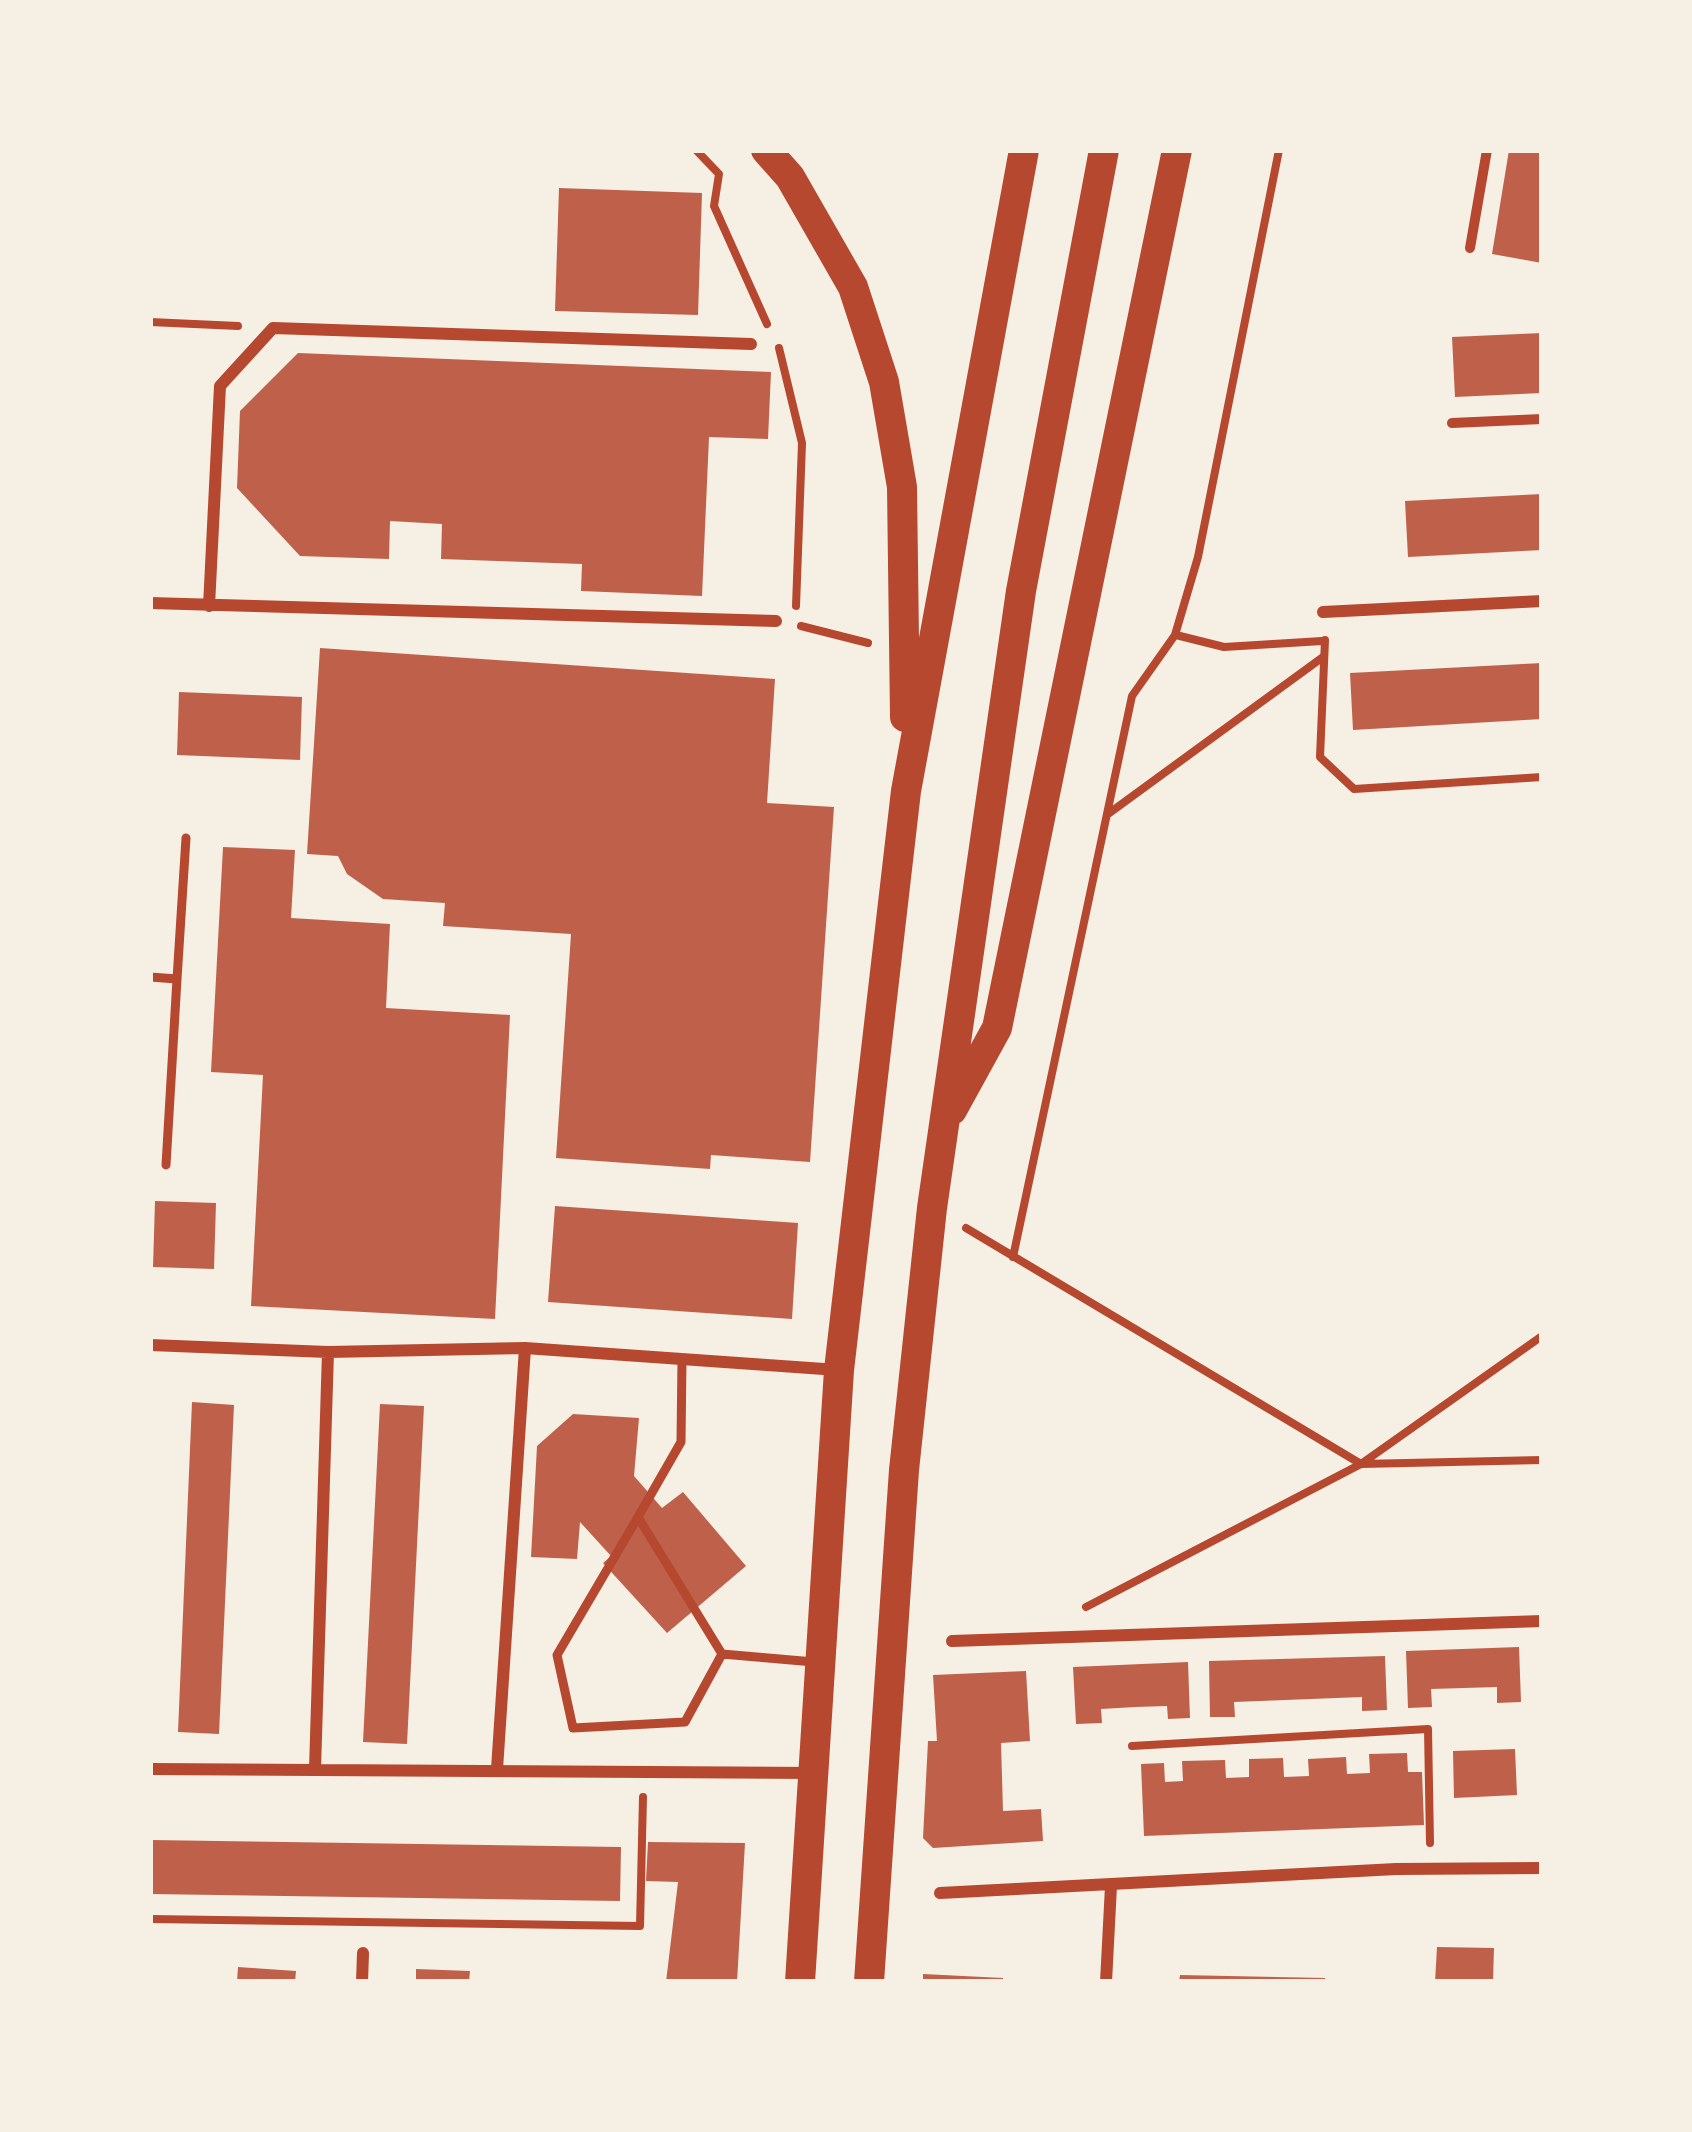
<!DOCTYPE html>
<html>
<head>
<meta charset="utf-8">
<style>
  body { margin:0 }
  #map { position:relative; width:1692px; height:2132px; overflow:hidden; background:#f6efe4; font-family:Lato,sans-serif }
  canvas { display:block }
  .frame { position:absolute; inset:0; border:153px solid #f6efe4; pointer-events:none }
</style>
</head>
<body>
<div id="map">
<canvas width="1692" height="2132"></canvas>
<div class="frame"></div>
</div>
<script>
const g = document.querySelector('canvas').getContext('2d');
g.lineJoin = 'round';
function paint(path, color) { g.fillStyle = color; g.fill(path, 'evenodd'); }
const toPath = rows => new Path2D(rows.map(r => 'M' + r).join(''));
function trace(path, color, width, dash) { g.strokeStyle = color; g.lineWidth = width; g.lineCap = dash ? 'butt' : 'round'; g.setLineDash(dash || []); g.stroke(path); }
paint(toPath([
  [1509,150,1542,150,1542,263,1492,254],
  [559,188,702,193,698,315,555,311],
  [1542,333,1542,393,1455,397,1452,337],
  [298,353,771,372,768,439,709,437,702,596,581,591,582,564,441,559,442,524,390,521,389,559,300,556,237,488,240,411],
  [1542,494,1542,550,1408,557,1405,501],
  [320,648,775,679,767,803,834,807,810,1162,711,1155,710,1169,556,1158,571,934,443,926,445,903,383,899,347,874,338,856,307,854],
  [1542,663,1542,719,1353,730,1350,673],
  [179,692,302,697,300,760,177,755],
  [223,847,295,850,291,918,390,924,386,1008,510,1015,495,1319,251,1306,263,1075,211,1072],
  [155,1201,216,1203,214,1269,153,1267],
  [555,1206,798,1223,792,1319,548,1302],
  [192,1402,234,1405,219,1734,178,1732],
  [380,1404,424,1406,407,1744,363,1742],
  [573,1414,639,1418,634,1476,662,1508,683,1492,746,1566,667,1633,603,1563,611,1556,580,1522,577,1559,531,1557,537,1446],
  [1519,1647,1521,1702,1497,1703,1497,1687,1431,1689,1432,1707,1408,1708,1406,1651],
  [1385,1656,1387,1710,1362,1711,1362,1697,1234,1702,1235,1717,1210,1717,1209,1661],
  [1188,1662,1190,1718,1168,1719,1167,1706,1135,1707,1101,1709,1102,1723,1076,1724,1073,1667],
  [1026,1671,1030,1741,1001,1743,1003,1811,1041,1809,1043,1841,933,1848,923,1838,928,1741,937,1741,933,1675],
  [1515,1749,1517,1795,1454,1798,1453,1751],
  [1407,1753,1408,1772,1422,1772,1424,1825,1144,1836,1141,1764,1164,1763,1165,1782,1183,1781,1182,1761,1225,1760,1226,1778,1249,1777,1249,1759,1283,1758,1284,1777,1309,1776,1308,1759,1346,1757,1347,1774,1370,1773,1369,1754],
  [151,1840,621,1847,620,1901,150,1894],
  [648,1842,745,1843,737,1982,666,1982,678,1882,646,1881],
  [1437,1947,1494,1948,1493,1982,1435,1982],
  [238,1967,296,1971,295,1982,237,1982],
  [416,1969,470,1971,469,1982,416,1982],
  [923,1974,1003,1978,1003,1982,923,1982],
  [1180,1975,1325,1978,1325,1982,1179,1982]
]), '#bf614a');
trace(toPath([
  [696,150,719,174,714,206,767,324],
  [150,322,238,326],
  [779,348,802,443,796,606],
  [801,626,868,643],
  [1176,635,1224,647,1322,641],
  [1325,640,1320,757,1354,789,1542,777],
  [1108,814,1323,657],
  [966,1228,1361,1464,1542,1336],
  [1013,1257,1132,696,1175,635,1198,557,1279,150],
  [1086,1607,1361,1464,1542,1460],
  [1132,1746,1428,1729,1430,1843],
  [150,1919,640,1926,643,1797]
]), '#b5482f', 8);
trace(toPath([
  [150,977,177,979,186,838],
  [166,1165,177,979],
  [682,1359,681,1442,638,1517,722,1654,814,1662],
  [638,1517,557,1655,573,1728,685,1722,722,1654]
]), '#b5482f', 9);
trace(toPath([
  [1470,248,1487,150],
  [1452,423,1542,419]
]), '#b5482f', 10);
trace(toPath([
  [150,603,776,621],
  [209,606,220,386,273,328,751,344],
  [1323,612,1542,601],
  [150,1345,328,1352,525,1348,838,1370],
  [952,1641,1542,1621],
  [150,1769,814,1773],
  [315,1769,328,1352],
  [497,1769,525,1348],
  [940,1893,1396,1869,1542,1868],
  [362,1982,363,1953],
  [1106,1982,1111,1886]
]), '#b5482f', 12);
trace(toPath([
  [766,150,790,177,853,287,884,382,902,487,905,717],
  [952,1110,997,1028,1177,150],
  [800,1982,839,1370,906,791,1024,150],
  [869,1982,904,1470,932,1208,1021,591,1104,150]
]), '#b5482f', 30);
</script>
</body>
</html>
